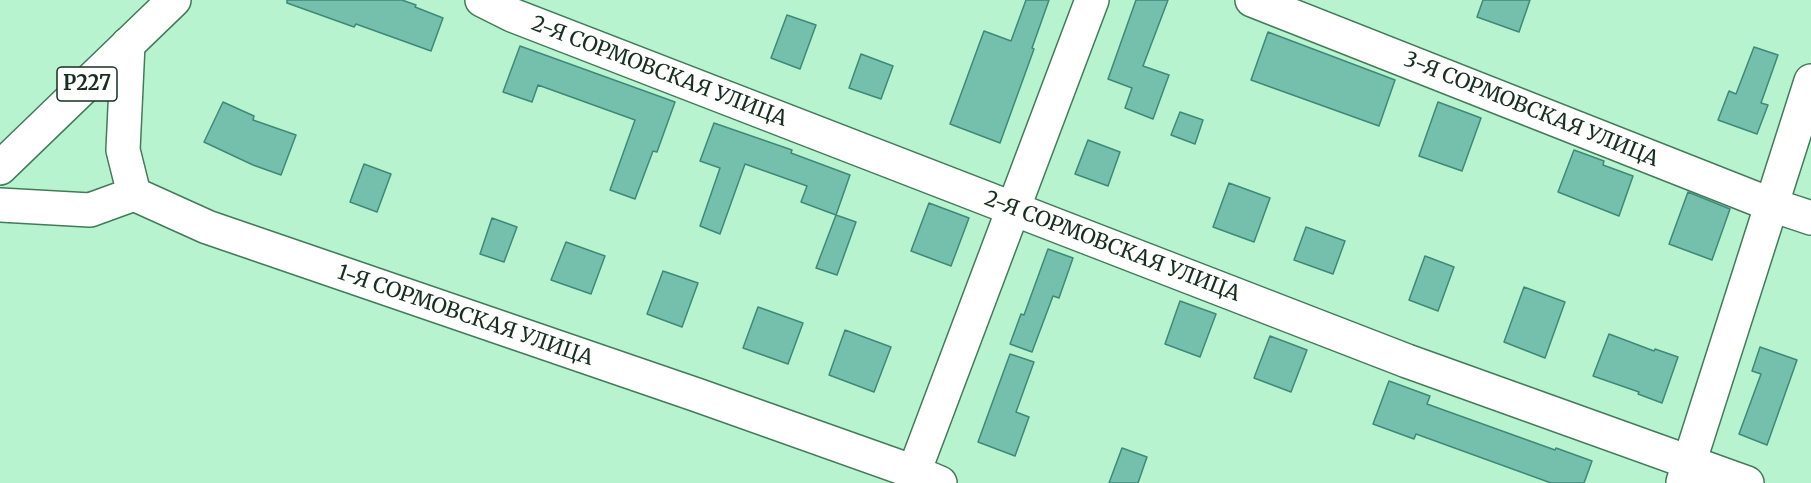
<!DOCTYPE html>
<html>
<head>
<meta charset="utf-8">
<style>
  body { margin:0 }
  canvas { display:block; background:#b7f3ce }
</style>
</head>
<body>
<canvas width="1811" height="483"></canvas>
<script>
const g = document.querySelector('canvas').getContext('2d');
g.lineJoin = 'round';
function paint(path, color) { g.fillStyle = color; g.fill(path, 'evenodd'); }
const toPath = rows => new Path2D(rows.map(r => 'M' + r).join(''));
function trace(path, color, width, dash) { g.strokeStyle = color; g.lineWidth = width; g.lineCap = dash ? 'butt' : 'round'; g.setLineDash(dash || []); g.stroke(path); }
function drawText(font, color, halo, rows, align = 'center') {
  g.font = font + ' Merriweather,serif'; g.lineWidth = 6; g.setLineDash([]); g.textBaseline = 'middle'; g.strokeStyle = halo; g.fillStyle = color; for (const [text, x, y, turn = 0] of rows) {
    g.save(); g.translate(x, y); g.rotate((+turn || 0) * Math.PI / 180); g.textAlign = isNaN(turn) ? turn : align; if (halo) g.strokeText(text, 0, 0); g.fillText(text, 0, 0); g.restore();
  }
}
const building = toPath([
  [287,0,402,0,416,5,415,7,443,18,431,51,356,24,354,27,287,3,287,0],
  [1026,0,1049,0,1032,48,1034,49,1000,143,950,124,984,31,1011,41,1026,0],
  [1136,0,1168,0,1143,66,1169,75,1153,119,1125,108,1132,88,1108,79,1136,0],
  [1483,0,1530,0,1519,32,1477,17,1483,0],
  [787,15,816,25,800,69,771,58,787,15],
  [1268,32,1395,80,1379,126,1251,80,1268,32],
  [520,46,675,102,657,152,653,151,635,199,610,190,635,120,538,85,532,102,503,92,520,46],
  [1754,47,1778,55,1761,103,1768,105,1757,134,1718,120,1729,91,1736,94,1754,47],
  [861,54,893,66,881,99,849,88,861,54],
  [223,102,254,116,253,120,296,135,281,175,253,165,204,142,223,102],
  [1438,102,1481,118,1462,171,1419,156,1438,102],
  [1180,112,1203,120,1195,144,1171,135,1180,112],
  [714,123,792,150,791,153,850,175,836,215,801,202,807,186,745,164,720,234,700,226,720,168,700,161,714,123],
  [1088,140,1120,152,1108,186,1075,174,1088,140],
  [1574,150,1604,161,1603,165,1633,176,1619,216,1558,192,1574,150],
  [364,164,391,174,377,212,350,202,364,164],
  [1229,183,1270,198,1254,242,1213,227,1229,183],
  [1688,192,1730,209,1712,260,1669,244,1688,192],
  [929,203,969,218,951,266,911,251,929,203],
  [836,215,856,222,837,275,816,268,836,215],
  [492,218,517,227,504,262,480,254,492,218],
  [1306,227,1345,241,1333,274,1294,260,1306,227],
  [566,242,605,256,591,294,551,280,566,242],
  [1048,249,1073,258,1059,298,1053,296,1032,352,1010,344,1021,314,1024,315,1048,249],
  [1425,256,1454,267,1438,311,1409,300,1425,256],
  [663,271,698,283,682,327,647,314,663,271],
  [1524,287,1565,302,1545,358,1504,342,1524,287],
  [1180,301,1216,314,1200,357,1165,344,1180,301],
  [758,307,803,323,788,364,743,348,758,307],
  [845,330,891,347,874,392,829,375,845,330],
  [1609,334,1654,351,1655,349,1678,357,1662,403,1638,394,1639,392,1593,376,1609,334],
  [1270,336,1307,350,1291,392,1254,378,1270,336],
  [1760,347,1797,360,1767,445,1739,434,1761,374,1752,371,1760,347],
  [1010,354,1034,362,1016,412,1029,417,1015,456,978,442,1010,354],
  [1389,381,1430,396,1427,404,1555,450,1556,448,1592,461,1584,483,1551,483,1416,434,1414,439,1373,424,1389,381],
  [1122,448,1147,457,1138,483,1109,483,1122,448]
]);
paint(building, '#75bfad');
trace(building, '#3e8978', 1.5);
const street = toPath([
  [482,0,512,15,1407,361,1747,483],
  [1252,0,1772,205,1811,218],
  [128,44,123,150,134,194,207,227,697,395,914,472,940,483],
  [0,205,90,210,134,194],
  [914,472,1092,0],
  [1683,482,1811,81]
]);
const primary = toPath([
  [0,168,174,0]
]);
trace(street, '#437b5a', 36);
trace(primary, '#437b5a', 36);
trace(street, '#fff', 33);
trace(primary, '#fff', 33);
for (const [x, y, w] of [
  [87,84,60]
]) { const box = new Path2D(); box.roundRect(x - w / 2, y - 17, w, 34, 4.5); g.fillStyle = '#fff'; g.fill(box); trace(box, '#172f21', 1.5); }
drawText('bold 20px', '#172f21', null, [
  ["Р227",87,84]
]);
drawText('21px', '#172f21', '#fff', [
  ["2-Я СОРМОВСКАЯ УЛИЦА",659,72,21],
  ["3-Я СОРМОВСКАЯ УЛИЦА",1531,110,22],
  ["2-Я СОРМОВСКАЯ УЛИЦА",1112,247,21],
  ["1-Я СОРМОВСКАЯ УЛИЦА",465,316,19]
]);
</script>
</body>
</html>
